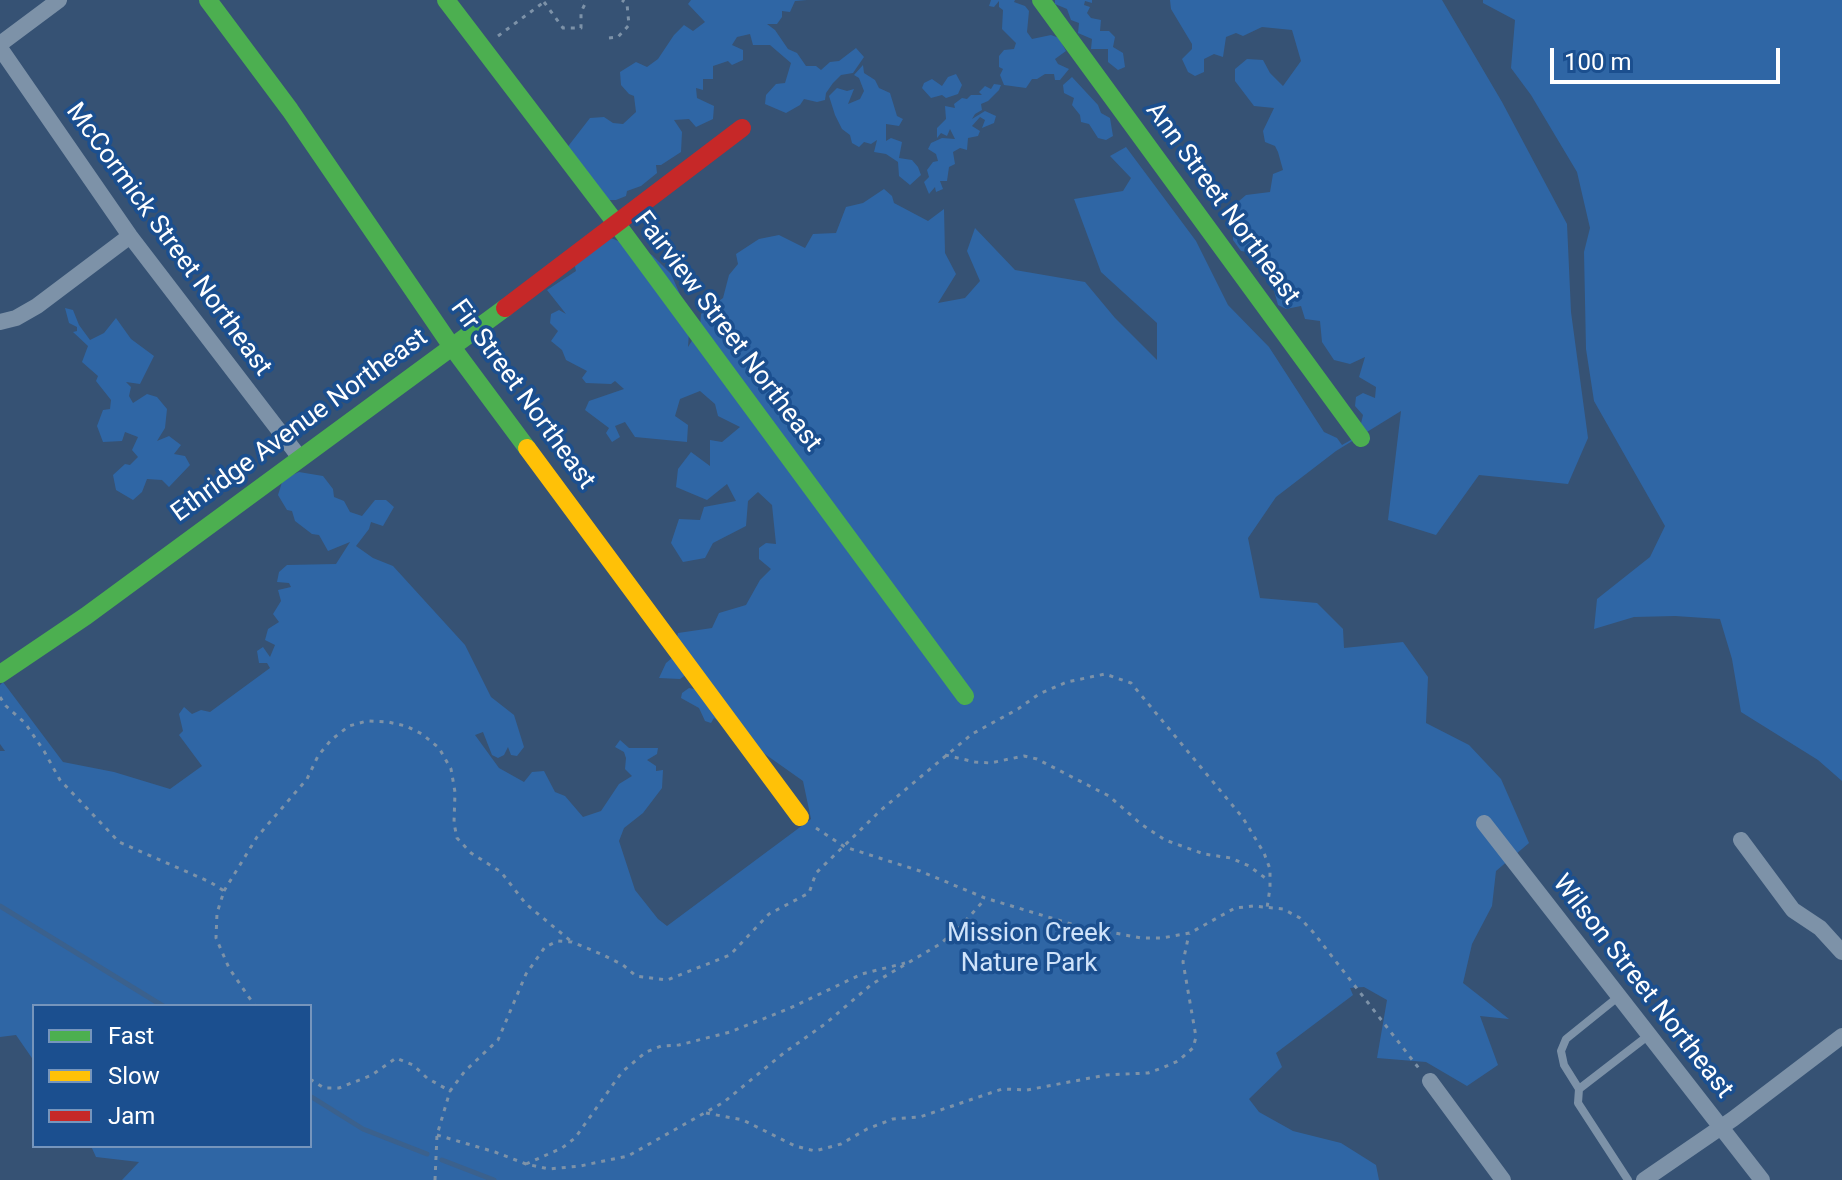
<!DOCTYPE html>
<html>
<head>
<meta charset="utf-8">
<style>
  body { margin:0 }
  #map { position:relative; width:1842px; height:1180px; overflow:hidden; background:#365274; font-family:Roboto,sans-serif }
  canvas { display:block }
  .legend { position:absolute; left:32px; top:1004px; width:280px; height:144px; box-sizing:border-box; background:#1b4f8f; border:2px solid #7695bc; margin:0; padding:10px 14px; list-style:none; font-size:24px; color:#fff }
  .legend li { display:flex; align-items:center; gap:16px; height:40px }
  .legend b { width:40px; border:2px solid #7695bc }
  .scale { position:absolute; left:1550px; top:48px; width:230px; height:36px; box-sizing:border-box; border:4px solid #fff; border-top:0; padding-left:10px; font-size:24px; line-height:28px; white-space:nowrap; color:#fff; -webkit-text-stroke:6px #1b4f8f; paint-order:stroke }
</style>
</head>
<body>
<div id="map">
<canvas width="1842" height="1180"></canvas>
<ul class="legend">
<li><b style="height:10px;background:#4caf50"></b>Fast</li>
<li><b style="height:10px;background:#ffc107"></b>Slow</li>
<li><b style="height:10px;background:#c62828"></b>Jam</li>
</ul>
<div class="scale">100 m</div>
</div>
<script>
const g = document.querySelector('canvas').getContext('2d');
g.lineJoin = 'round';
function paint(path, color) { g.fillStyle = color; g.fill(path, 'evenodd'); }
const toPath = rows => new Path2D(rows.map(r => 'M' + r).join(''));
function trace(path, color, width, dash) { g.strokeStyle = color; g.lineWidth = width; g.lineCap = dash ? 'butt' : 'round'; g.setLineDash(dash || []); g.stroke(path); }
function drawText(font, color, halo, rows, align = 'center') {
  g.font = font + ' Roboto,sans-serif'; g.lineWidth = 7; g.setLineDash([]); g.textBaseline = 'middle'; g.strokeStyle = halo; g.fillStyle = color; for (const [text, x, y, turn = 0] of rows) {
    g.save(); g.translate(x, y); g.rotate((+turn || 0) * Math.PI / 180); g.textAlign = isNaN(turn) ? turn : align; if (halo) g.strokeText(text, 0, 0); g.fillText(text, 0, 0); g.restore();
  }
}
paint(toPath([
  [691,0,807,0,795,1,790,12,782,11,782,17,777,24,767,24,775,30,788,49,797,53,806,66,816,66,821,70,830,62,839,61,856,48,864,57,853,73,841,75,833,83,826,93,825,100,817,102,804,99,800,105,786,113,765,104,766,95,776,84,785,83,791,63,770,45,753,45,750,34,737,37,732,45,743,50,743,60,732,65,728,61,713,66,713,79,703,79,703,90,696,88,697,98,714,106,713,119,696,127,689,119,674,120,682,132,681,152,661,165,656,165,657,173,641,186,627,191,626,196,616,200,605,200,566,149,590,118,604,117,613,123,623,124,636,112,634,96,629,94,621,85,620,72,636,62,647,67,658,59,674,35,684,25,693,31,705,22,688,4],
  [991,0,1015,0,1014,2,1025,6,1029,11,1027,32,1032,39,1051,35,1059,38,1066,51,1055,59,1058,64,1069,69,1060,80,1055,80,1054,74,1045,74,1037,79,1032,79,1026,88,1004,85,1000,75,1003,69,999,67,999,56,1004,50,1014,49,1016,43,1002,29,1003,10,999,7,999,1,994,7,989,6],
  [1055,0,1092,0,1092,3,1085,1,1084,5,1090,7,1087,13,1091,18,1101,20,1100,31,1109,31,1115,37,1113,47,1123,53,1125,67,1118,70,1108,62,1108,49,1091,49,1092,39,1078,33,1079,23,1071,20,1067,9,1055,4],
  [1170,0,1442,0,1502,102,1567,224,1571,312,1588,438,1568,484,1479,475,1436,535,1388,520,1401,411,1336,451,1276,497,1248,538,1260,598,1317,603,1343,629,1344,648,1403,642,1428,677,1426,723,1469,745,1501,779,1529,843,1496,871,1492,906,1472,944,1463,983,1509,1019,1480,1016,1498,1065,1467,1086,1426,1062,1377,1058,1387,1000,1364,987,1350,988,1353,995,1276,1053,1282,1067,1249,1099,1259,1112,1293,1131,1341,1143,1376,1165,1379,1180,122,1180,139,1162,96,1157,91,1146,310,1146,310,1006,34,1006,34,1061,16,1035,0,1037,0,751,5,751,0,744,0,685,3,682,63,762,114,772,170,789,202,766,179,735,183,731,179,714,184,707,192,714,201,710,210,712,270,668,267,663,259,663,257,651,263,647,270,657,275,645,265,640,268,629,279,622,273,614,281,601,278,590,291,587,289,583,277,582,279,572,287,565,336,564,350,542,328,551,319,535,312,534,295,521,292,511,287,510,278,495,283,479,299,472,323,476,333,489,334,497,344,501,350,512,362,516,375,500,386,500,394,507,383,526,371,522,369,529,356,546,373,558,393,566,465,645,491,697,514,715,524,747,517,756,511,755,508,747,504,755,498,758,492,755,483,732,475,735,499,768,524,782,532,772,544,771,555,792,565,796,583,817,601,811,619,784,632,776,625,769,626,758,624,752,615,747,620,740,629,748,658,748,657,754,647,760,656,766,656,771,663,770,662,788,643,813,624,828,619,841,635,890,658,919,667,926,811,819,803,781,714,718,711,723,705,721,699,708,681,698,682,693,689,688,694,689,690,672,680,679,659,678,666,663,672,658,678,633,712,628,719,613,746,605,760,580,771,569,759,559,759,548,766,543,776,544,772,505,758,492,748,501,746,526,713,543,705,558,683,562,671,543,679,519,700,520,704,507,736,501,727,484,707,500,676,487,678,469,691,452,710,466,710,440,722,442,740,427,718,416,715,404,700,391,680,399,675,416,688,425,687,442,635,437,625,422,615,426,620,437,612,442,606,433,609,428,585,410,589,401,624,389,615,381,611,384,586,383,582,378,587,371,566,360,562,350,551,341,558,331,550,323,551,314,559,310,566,314,547,290,576,271,574,262,611,238,652,255,671,274,690,317,688,347,700,328,701,314,723,298,729,275,738,264,736,254,759,239,779,235,805,248,813,234,836,233,846,207,863,203,884,189,892,196,894,203,928,221,944,209,945,253,956,274,938,303,965,298,980,281,967,251,975,228,1015,270,1085,282,1115,318,1157,360,1157,323,1101,272,1074,199,1123,191,1131,178,1110,156,1126,147,1196,241,1228,305,1269,347,1324,432,1337,438,1342,445,1358,436,1363,415,1355,406,1356,397,1363,393,1375,398,1376,387,1359,377,1365,357,1350,364,1334,360,1322,342,1320,321,1305,319,1301,306,1286,309,1278,305,1271,280,1275,262,1258,263,1258,254,1241,251,1233,240,1233,220,1239,213,1239,201,1246,195,1270,192,1273,174,1283,170,1278,152,1275,146,1265,142,1263,131,1274,108,1254,106,1235,81,1235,69,1247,59,1263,60,1270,73,1283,86,1301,61,1292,30,1262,27,1243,36,1236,33,1226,37,1223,57,1214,54,1204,59,1204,72,1195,76,1188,72,1182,59,1192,49,1192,44,1171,9],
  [1483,0,1842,0,1842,781,1818,760,1741,712,1732,659,1720,619,1675,616,1634,617,1594,629,1597,599,1650,557,1665,526,1594,401,1586,349,1584,252,1590,228,1577,172,1531,95,1511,68,1515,20,1483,3],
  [863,65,864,73,875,80,879,88,890,93,897,116,903,119,899,126,886,124,886,141,891,138,902,142,899,158,912,160,918,167,921,175,910,185,899,176,898,162,886,154,874,152,877,140,871,144,864,142,859,147,852,143,850,135,842,129,835,115,829,96,837,88,847,91,854,89,848,104,860,99,864,91,859,78,854,75],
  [956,74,962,85,958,94,946,98,942,95,931,98,922,88,924,83,932,79,942,86,948,77],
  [1072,77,1098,105,1101,113,1110,118,1113,136,1106,140,1098,138,1089,124,1081,122,1080,115,1072,105,1074,98,1064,93,1063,85],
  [994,84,1001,85,999,90,988,101,981,104,982,110,975,114,972,119,985,111,996,116,994,123,982,128,985,120,980,117,972,126,980,131,978,136,968,138,967,150,960,148,953,152,955,164,949,167,947,181,940,181,943,189,936,192,935,187,929,194,924,182,929,177,927,170,933,162,938,161,936,154,928,149,931,143,942,138,955,139,950,129,947,136,941,133,937,138,937,128,946,119,945,106,955,108,954,104,962,98,967,99,971,95,982,95,979,92,985,86,991,89],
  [65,308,73,310,79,325,90,340,104,333,116,318,131,339,154,356,140,384,126,382,131,387,129,396,133,403,147,394,157,397,167,409,165,428,157,441,169,436,181,445,174,454,185,456,190,465,169,487,162,480,147,479,142,492,133,500,116,490,113,475,125,464,130,465,138,457,132,450,138,437,125,432,122,441,103,442,97,426,103,410,110,409,111,400,96,381,98,376,82,362,88,346,73,332,77,331,77,327,69,323]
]), '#2f66a5');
trace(toPath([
  [0,906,163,1006],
  [310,1096,363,1129,427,1154],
  [442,1160,494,1180]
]), '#3b618d', 5);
trace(toPath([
  [544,2,563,28,581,28,581,12,585,4,582,0],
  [498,36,544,2,543,0],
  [609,38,618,37,629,25,627,4,622,0],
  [0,697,6,706,25,723,44,751,60,780,119,842,210,882,224,891,217,913,216,938,229,968,255,1006],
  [945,755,975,762,990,763,1024,756,1037,759,1109,796,1141,824,1165,840,1204,854,1231,858,1249,866,1268,880],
  [816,828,845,847,920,871,985,898,1078,926,1141,938,1162,938,1190,933,1235,908,1254,906,1283,909,1300,918,1313,932,1421,1071],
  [224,891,257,837,307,779,318,756,331,740,349,726,367,721,388,722,406,726,422,734,439,748,451,769,455,792,454,823,457,838,471,853,501,872,526,904,572,942],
  [310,1079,324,1088,339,1088,372,1075,396,1058,413,1065,427,1078,450,1091,465,1071,498,1040,526,974,545,947,558,941,572,942,601,954,623,965,636,976,667,980,730,955,769,914,809,893,816,873,881,810,972,734,1018,709,1039,694,1067,682,1105,674,1131,683,1243,818,1264,853,1270,869,1270,888,1267,908],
  [706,1113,743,1120,795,1146,815,1151,841,1144,867,1129,893,1119,920,1117,1002,1089,1027,1090,1106,1075,1148,1073,1162,1068,1178,1061,1193,1048,1196,1037,1183,962,1189,934],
  [437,1135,495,1152,526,1164,549,1169,580,1166,628,1156,724,1102,785,1052,825,1024,872,984,940,944,960,927,985,899],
  [526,1164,562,1148,575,1138,622,1072,646,1052,661,1046,679,1045,730,1032,788,1009,862,974,905,963],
  [435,1180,437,1135,450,1091]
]), '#7d92a8', 3, [4, 6]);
trace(toPath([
  [1579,1089,1564,1065,1561,1051,1566,1039,1618,997],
  [1628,1180,1578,1103,1579,1089,1649,1035]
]), '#7d92a8', 8);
trace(toPath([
  [0,44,59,0],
  [0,48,130,236,300,458],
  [0,322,16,318,37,306,130,236],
  [1484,823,1762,1180],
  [1741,840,1793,910,1820,928,1842,952],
  [1430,1081,1503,1180],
  [1644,1180,1733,1119,1842,1036]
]), '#7d92a8', 16);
trace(toPath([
  [208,0,290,110,452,347,527,448],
  [446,0,625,235,965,696],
  [1041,0,1361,438],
  [0,674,86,616,505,308]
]), '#4caf50', 18);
trace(toPath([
  [527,448,800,817]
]), '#ffc107', 18);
trace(toPath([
  [505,308,742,128]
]), '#c62828', 18);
drawText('26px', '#fff', '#1b4f8f', [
  ["Ann Street Northeast",1222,204,54],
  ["McCormick Street Northeast",168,240,54],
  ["Fairview Street Northeast",727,332,53],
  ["Fir Street Northeast",522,395,54],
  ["Ethridge Avenue Northeast",300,426,-36],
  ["Wilson Street Northeast",1642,987,52]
]);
drawText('26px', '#cfe3fa', '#1b4f8f', [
  ["Mission Creek",1029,934],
  ["Nature Park",1029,964]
]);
</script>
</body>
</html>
